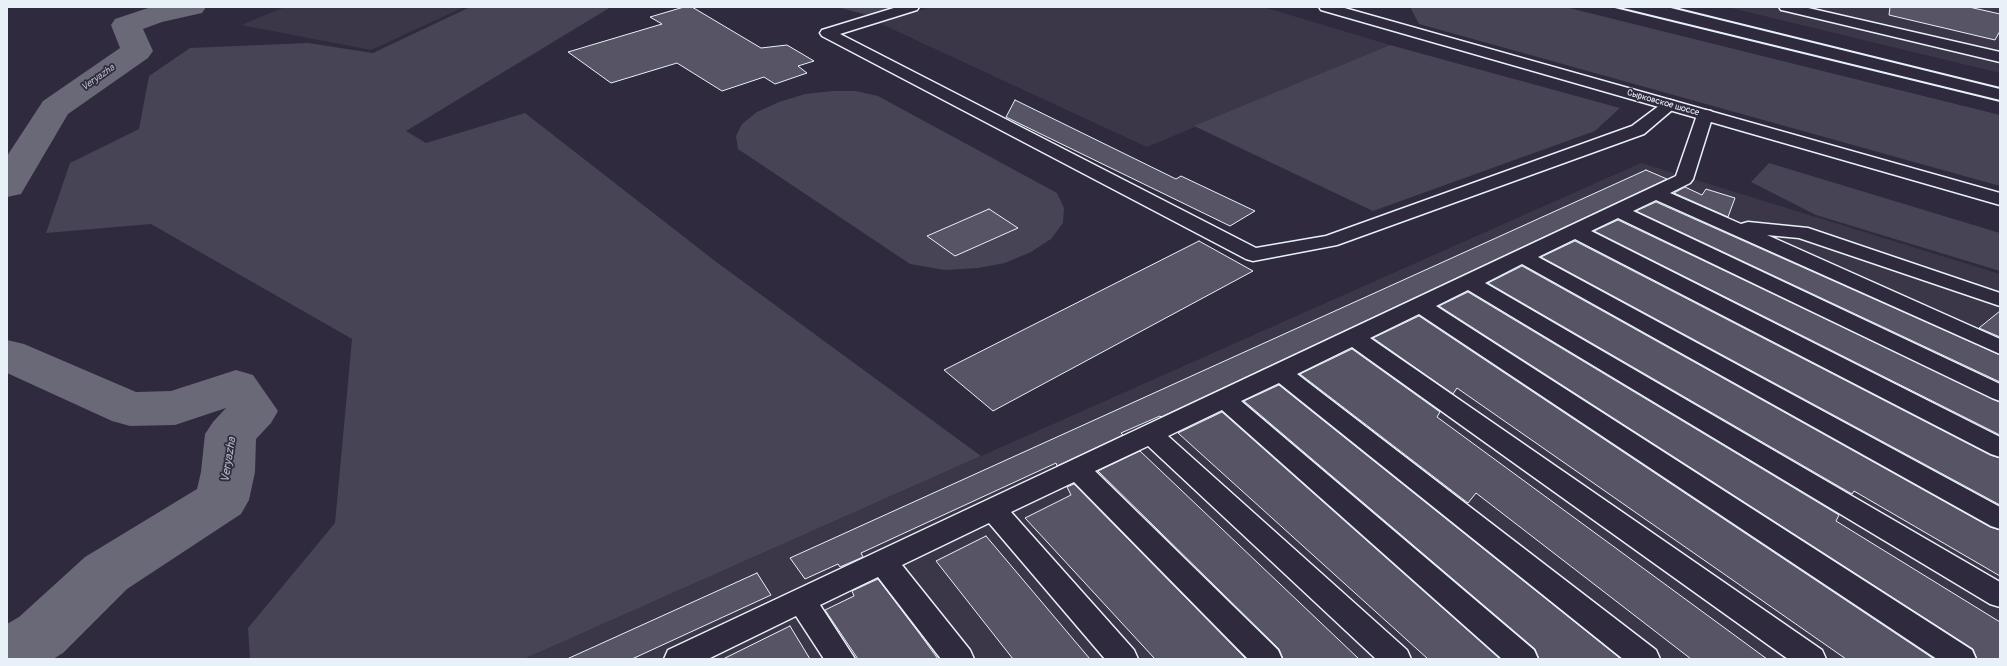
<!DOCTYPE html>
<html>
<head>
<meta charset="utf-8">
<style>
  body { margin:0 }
  #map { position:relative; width:2007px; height:666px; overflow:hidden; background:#2f2a3d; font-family:Pangolin,sans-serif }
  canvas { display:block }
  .frame { position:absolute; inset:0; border:8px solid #e8f1f8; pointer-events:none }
</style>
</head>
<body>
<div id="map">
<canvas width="2007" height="666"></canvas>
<div class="frame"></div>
</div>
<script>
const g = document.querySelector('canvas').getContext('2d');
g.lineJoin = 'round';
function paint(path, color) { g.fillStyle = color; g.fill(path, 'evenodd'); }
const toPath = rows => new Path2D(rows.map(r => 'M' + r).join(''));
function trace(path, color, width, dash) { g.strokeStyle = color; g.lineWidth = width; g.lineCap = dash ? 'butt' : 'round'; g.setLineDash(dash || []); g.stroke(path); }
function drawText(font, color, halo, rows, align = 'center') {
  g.font = font + ' Pangolin,sans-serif'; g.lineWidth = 3.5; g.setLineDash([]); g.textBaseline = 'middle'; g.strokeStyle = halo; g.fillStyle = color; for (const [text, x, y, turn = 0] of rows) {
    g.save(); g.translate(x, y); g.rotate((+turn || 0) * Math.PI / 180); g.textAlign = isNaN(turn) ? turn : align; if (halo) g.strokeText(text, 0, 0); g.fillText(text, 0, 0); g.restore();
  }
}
paint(toPath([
  [285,7,464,7,371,50,241,25],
  [931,7,1263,7,1390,45,1147,147,879,23],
  [1727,7,2000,7,2000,73],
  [1641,163,2000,274,2000,659,524,659]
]), '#3b3749');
paint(toPath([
  [470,7,611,7,406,131,426,143,525,113,715,261,981,456,524,659,250,659,248,628,335,523,352,339,151,224,46,233,70,163,139,129,149,76,190,48,308,43,373,53],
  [837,7,893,7,867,15],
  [1410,7,1565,7,2000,115,2000,186,1419,24],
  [1390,45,1620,108,1595,131,1373,211,1194,126],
  [832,91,856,91,878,96,1057,193,1064,208,1063,223,1051,239,1031,252,1005,263,978,268,945,270,910,264,738,149,736,136,742,124,757,112,779,102,805,94],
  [1769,163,2000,233,2000,271,1816,215,1751,182]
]), '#464455');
paint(toPath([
  [151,7,206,7,202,13,162,22,143,29,153,51,148,58,68,114,21,194,7,197,7,156,43,101,120,48,111,25,115,19,151,7],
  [7,340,24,344,136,392,171,391,236,370,253,375,278,411,271,423,256,439,255,472,249,500,241,514,127,589,63,653,53,659,7,659,7,624,19,617,85,557,197,489,201,472,205,434,213,422,226,408,175,425,130,426,112,421,7,373,7,340]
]), '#696978');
const building = toPath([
  [684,7,692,7,761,48,787,45,814,61,798,66,807,73,775,84,764,77,722,91,677,63,611,83,568,52,662,24,650,17,684,7],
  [1890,7,1969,7,2000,14,2000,31,1995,40,1889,15,1890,7],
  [1015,100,1176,179,1181,176,1255,211,1230,226,1006,117,1015,100],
  [1646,170,1667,179,1161,417,1160,416,1121,433,1123,435,1057,466,1056,463,861,553,863,557,840,567,838,564,805,579,790,558,1646,170],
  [1685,187,1702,195,1706,189,1735,198,1728,217,1674,193,1685,187],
  [1656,202,2000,355,2000,382,1636,211,1656,202],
  [989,209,1018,228,955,256,927,236,989,209],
  [1618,220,2000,402,2000,435,1594,231,1618,220],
  [1199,241,1253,271,993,411,944,370,1199,241],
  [1575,241,1990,455,2000,458,2000,505,1541,257,1575,241],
  [1522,266,1990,527,2000,530,2000,576,1854,491,1852,494,1488,283,1522,266],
  [1468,292,1839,515,1836,521,2000,622,2000,659,1977,659,1973,649,1439,306,1468,292],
  [2000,311,2000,337,1979,328,2000,311],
  [1419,316,1934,659,1846,659,1457,388,1453,394,1373,338,1419,316],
  [1352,349,1440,412,1437,417,1767,659,1691,659,1476,493,1468,503,1300,374,1352,349],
  [1279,385,1621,659,1539,659,1535,649,1244,401,1279,385],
  [1222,412,1500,659,1428,659,1178,433,1222,412],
  [1140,451,1359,659,1283,659,1279,649,1098,471,1140,451],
  [1074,484,1246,659,1155,659,1025,518,1071,495,1067,487,1074,484],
  [986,536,1090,659,1013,659,936,561,986,536],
  [757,573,771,595,632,659,567,659,757,573],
  [878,579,919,633,938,659,858,659,825,610,854,596,852,591,878,579],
  [790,626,810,659,723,659,790,626]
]);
paint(building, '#575565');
trace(building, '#e8f1f8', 1);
const minor = toPath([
  [897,7,919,7,917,10,840,34,1256,248,1326,236,1632,126,1664,102,1670,100,1676,102,1678,105,1644,134,1337,245,1253,261,1246,259,822,36,820,33,822,30,897,7],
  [1779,7,1804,7,2000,52,2000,62,1786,11,1781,10,1779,7],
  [1705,110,1711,111,1713,115,1693,179,1690,183,1670,193,1741,224,1748,222,1808,228,2000,293,2000,306,1799,238,1767,235,2000,339,2000,354,1656,200,1633,211,2000,384,2000,401,1992,398,1618,218,1591,231,2000,437,2000,457,1991,454,1575,239,1538,257,2000,507,2000,529,1991,526,1522,264,1485,283,2000,582,2000,607,1990,604,1468,290,1436,306,1972,650,1976,659,1937,659,1419,314,1370,338,1822,650,1826,659,1788,659,1352,347,1297,374,1656,650,1660,659,1623,659,1279,383,1241,401,1534,650,1538,659,1502,659,1222,410,1168,436,1407,650,1411,659,1376,659,1148,446,1095,471,1278,650,1282,659,1248,659,1074,482,1011,512,1134,650,1138,659,1105,659,989,523,902,565,970,650,974,659,941,659,878,577,820,605,855,659,824,659,796,616,708,659,664,659,668,650,1676,176,1697,115,1699,111,1705,110]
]);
const major = toPath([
  [1319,7,1341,7,2000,193,2000,205,1321,10,1319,7]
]);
trace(minor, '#e8f1f8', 3);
trace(major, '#e8f1f8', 3);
paint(minor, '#2f2a3d');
paint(major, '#2f2a3d');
trace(toPath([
  [1615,7,2000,101],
  [1671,7,2000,88]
]), '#e8f1f8', 2);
drawText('9px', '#e8f1f8', '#2f2a3d', [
  ["Сырковское шоссе",1663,103,16]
]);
drawText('italic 10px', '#afb4be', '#2f2a3d', [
  ["Veryazha",98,78,-35]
]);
drawText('italic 12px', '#afb4be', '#2f2a3d', [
  ["Veryazha",229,460,-81]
]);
</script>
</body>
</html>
